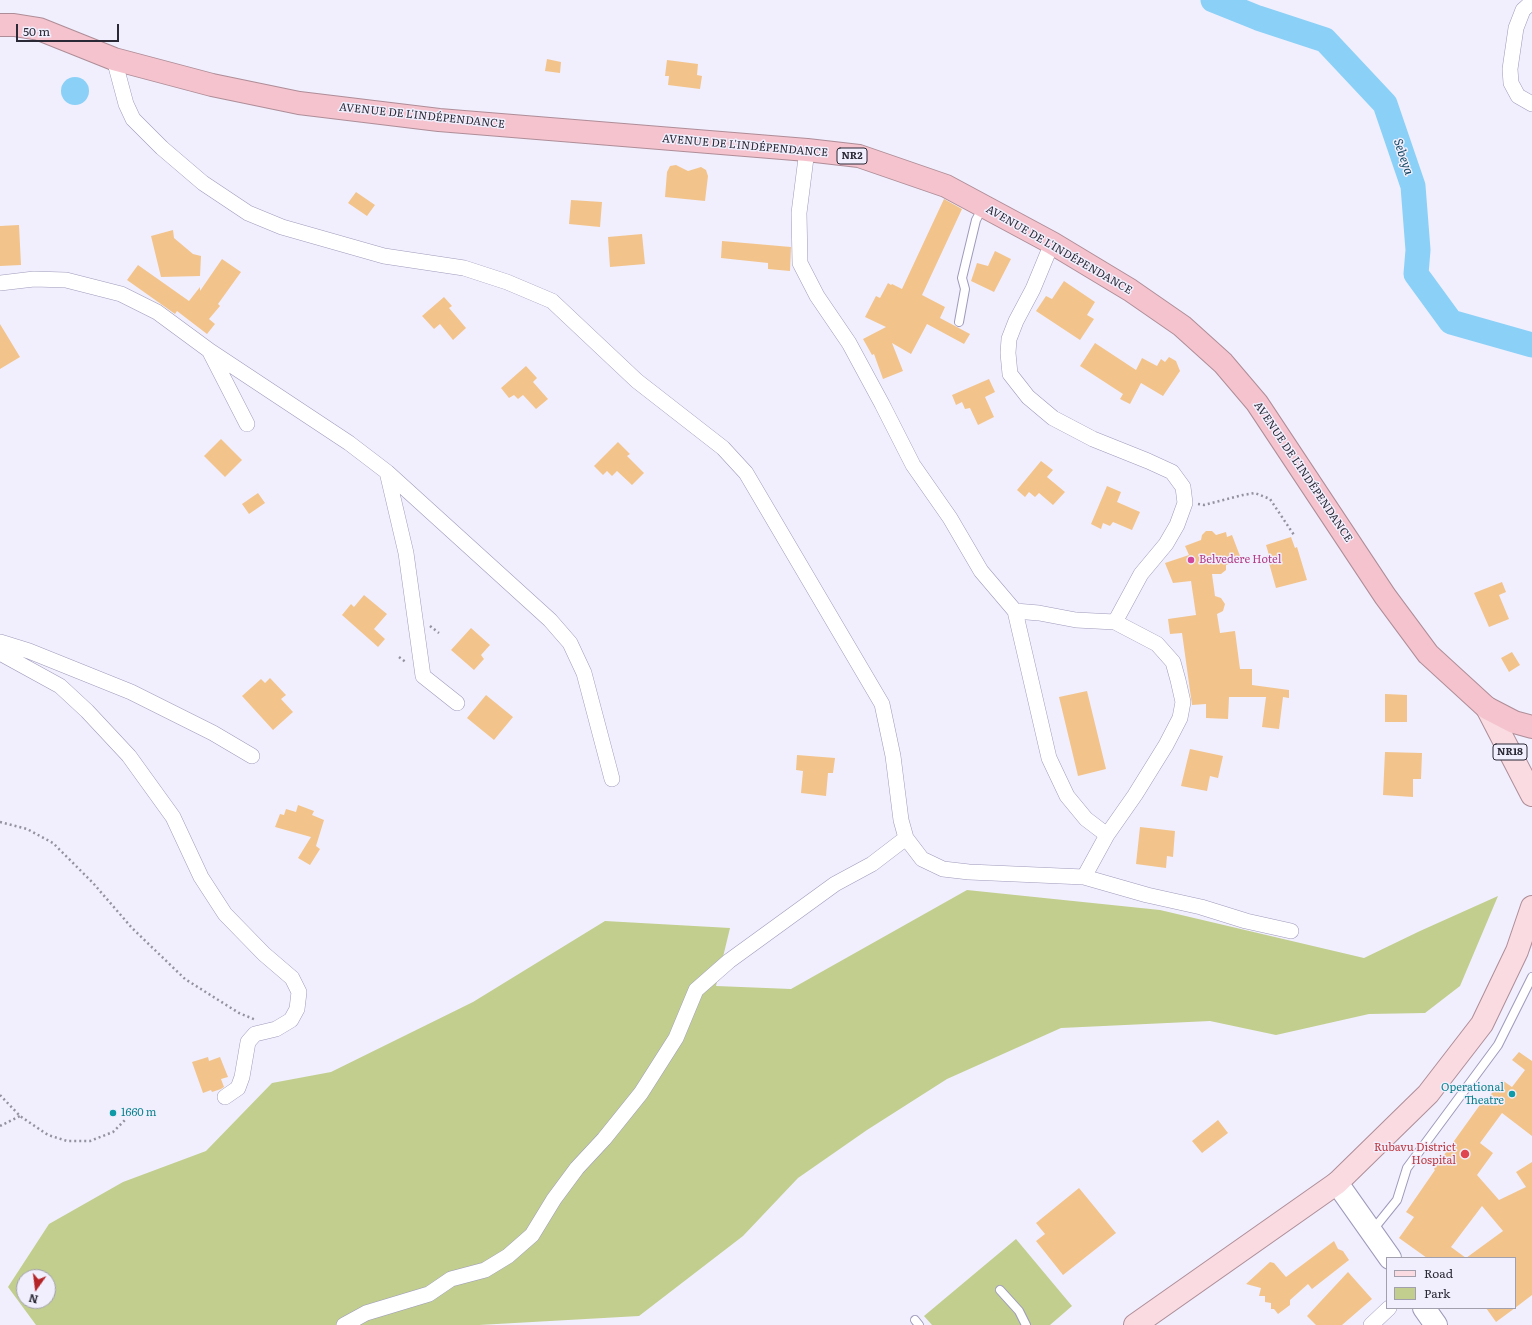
<!DOCTYPE html>
<html>
<head>
<meta charset="utf-8">
<style>
  body { margin:0 }
  #map { position:relative; width:1532px; height:1325px; overflow:hidden; background:#f1effd; font-family:Literata,serif }
  canvas { display:block }
  .legend { position:absolute; left:1386px; top:1257px; width:130px; height:52px; box-sizing:border-box; background:#f1effd; border:1px solid #a2a0ad; margin:0; padding:5px 7px; list-style:none; font-size:12px; color:#2b2936 }
  .legend li { display:flex; align-items:center; gap:8px; height:20px }
  .legend b { width:20px; border:1px solid #a2a0ad }
  .north { position:absolute; left:16px; top:1269px; width:40px; height:40px; box-sizing:border-box; background:#f1effd; border:1px solid #a2a0ad; border-radius:50%; rotate:194deg; font-size:11px; font-weight:700; line-height:16px; text-align:center; color:#2b2936 }
  .north::after { content:''; display:block; margin:auto; width:14px; height:18px; background:#b52527; clip-path:polygon(50% 0,100% 100%,50% 72%,0 100%) }
  .scale { position:absolute; left:16px; top:24px; width:103px; height:18px; box-sizing:border-box; border:2px solid #2b2936; border-top:0; padding-left:5px; font-size:12px; line-height:14px; white-space:nowrap; color:#2b2936; -webkit-text-stroke:3px #f1effd; paint-order:stroke }
</style>
</head>
<body>
<div id="map">
<canvas width="1532" height="1325"></canvas>
<ul class="legend">
<li><b style="height:5px;background:#f9dbe1"></b>Road</li>
<li><b style="height:11px;background:#c1ce8e"></b>Park</li>
</ul>
<div class="north">N</div>
<div class="scale">50 m</div>
</div>
<script>
const g = document.querySelector('canvas').getContext('2d');
g.lineJoin = 'round';
function paint(path, color) { g.fillStyle = color; g.fill(path, 'evenodd'); }
const toPath = rows => new Path2D(rows.map(r => 'M' + r).join(''));
function trace(path, color, width, dash) { g.strokeStyle = color; g.lineWidth = width; g.lineCap = dash ? 'butt' : 'round'; g.setLineDash(dash || []); g.stroke(path); }
function drawText(font, color, halo, rows, align = 'center') {
  g.font = font + ' Literata,serif'; g.lineWidth = 3; g.setLineDash([]); g.textBaseline = 'middle'; g.strokeStyle = halo; g.fillStyle = color; for (const [text, x, y, turn = 0] of rows) {
    g.save(); g.translate(x, y); g.rotate((+turn || 0) * Math.PI / 180); g.textAlign = isNaN(turn) ? turn : align; if (halo) g.strokeText(text, 0, 0); g.fillText(text, 0, 0); g.restore();
  }
}
paint(toPath([
  [967,890,1160,910,1364,958,1420,931,1498,896,1460,986,1425,1013,1369,1014,1276,1035,1210,1021,1061,1028,947,1079,867,1130,798,1178,743,1236,639,1316,479,1325,36,1325,8,1287,49,1224,123,1182,206,1151,272,1083,331,1072,473,1002,605,921,730,928,716,986,791,989],
  [24,1277,48,1277,48,1301,24,1301],
  [1016,1239,1072,1306,1050,1325,932,1325,924,1316]
]), '#c1ce8e');
paint(toPath([
  '61 91a14 14 0 1 1 28 0a14 14 0 1 1-28 0Z'
]), '#8bd0f7');
trace(toPath([
  [1213,0,1258,18,1325,40,1385,104,1413,186,1418,250,1416,274,1451,322,1532,345]
]), '#8bd0f7', 25);
paint(toPath([
  [547,59,561,62,560,73,545,71],
  [667,60,698,64,697,75,702,76,700,89,668,85,669,76,665,76],
  [676,165,688,171,701,167,706,170,708,176,705,201,665,197,667,172,670,166],
  [356,192,375,205,367,216,348,203],
  [944,199,962,209,922,295,945,307,940,318,970,334,964,344,927,324,911,354,892,343,903,371,883,379,874,354,872,355,863,339,886,327,865,317,876,296,880,298,888,283,891,285,892,284,902,289],
  [571,200,602,202,600,227,569,224],
  [19,225,21,265,0,266,0,226],
  [173,230,174,238,193,254,201,256,200,276,161,277,151,236],
  [642,234,645,264,610,267,608,237],
  [722,241,791,247,790,271,768,269,768,263,721,258],
  [995,251,1011,259,994,292,971,281,977,263,988,266],
  [222,259,241,272,218,304,220,306,209,319,215,324,207,334,177,311,175,314,127,280,138,265,189,301,200,287,200,291],
  [1064,281,1095,302,1087,315,1094,319,1080,340,1036,311,1046,296,1052,299],
  [444,297,452,306,449,308,466,328,453,340,440,324,434,329,422,316],
  [0,324,20,357,0,369],
  [1095,343,1136,370,1142,358,1157,366,1161,359,1165,362,1169,357,1176,361,1180,371,1163,396,1141,383,1130,404,1120,399,1123,394,1080,366],
  [526,366,537,378,533,382,548,399,536,409,523,395,518,399,514,395,509,398,501,388],
  [989,379,995,392,985,397,994,417,978,425,970,408,965,409,962,402,956,405,952,395],
  [221,439,242,460,225,477,204,456],
  [618,442,630,454,627,456,644,473,632,485,617,471,612,476,607,471,603,475,594,466],
  [1041,461,1053,470,1047,477,1065,492,1053,505,1039,493,1035,497,1029,492,1025,497,1017,490],
  [1107,486,1121,492,1117,502,1140,512,1132,530,1113,522,1110,526,1103,523,1101,529,1091,524],
  [258,493,265,503,249,514,242,504],
  [1206,531,1212,531,1216,535,1226,532,1227,537,1232,535,1240,556,1235,557,1236,561,1226,565,1226,570,1221,574,1212,574,1215,596,1221,598,1225,604,1223,611,1217,614,1220,633,1235,631,1240,669,1252,669,1252,685,1289,690,1289,698,1283,697,1279,729,1262,727,1266,697,1229,697,1228,719,1206,718,1206,704,1192,705,1182,633,1170,634,1168,619,1196,615,1191,581,1173,583,1165,563,1189,555,1185,546,1201,540,1202,535],
  [1291,537,1295,548,1297,547,1307,580,1276,588,1267,556,1269,555,1266,545],
  [1502,582,1506,592,1499,595,1509,619,1489,627,1474,593],
  [364,595,387,614,374,629,385,639,378,647,342,615,351,604,354,607],
  [471,628,490,645,481,655,484,659,474,670,451,650],
  [1512,652,1520,665,1509,672,1501,658],
  [270,678,286,695,281,699,293,712,273,730,242,696,261,679,265,683],
  [1087,691,1106,769,1078,776,1059,697],
  [1385,694,1407,695,1407,722,1385,722],
  [486,695,513,717,494,740,467,718],
  [1190,749,1223,756,1218,778,1210,776,1207,791,1181,786],
  [1385,752,1422,753,1421,779,1413,779,1413,797,1383,795],
  [797,755,835,758,833,773,828,773,826,796,801,793,803,771,796,770],
  [298,805,314,811,312,815,324,820,316,846,320,849,310,865,298,858,311,837,275,827,280,814,284,815,286,809,296,812],
  [1140,827,1175,831,1173,857,1167,856,1166,868,1136,864],
  [1519,1052,1532,1061,1532,1136,1502,1113,1480,1143,1493,1153,1477,1175,1499,1200,1526,1187,1516,1172,1532,1162,1532,1295,1515,1308,1515,1258,1466,1258,1503,1231,1482,1206,1451,1247,1466,1258,1427,1258,1399,1238,1414,1217,1406,1212,1435,1170,1434,1169,1482,1102,1484,1103,1502,1080,1512,1087,1525,1070,1512,1060],
  [208,1057,209,1061,220,1057,228,1077,221,1079,224,1087,221,1089,212,1092,211,1090,203,1093,192,1062],
  [1218,1120,1228,1133,1202,1153,1192,1141],
  [1079,1188,1116,1233,1063,1275,1036,1241,1045,1234,1036,1223],
  [1334,1241,1338,1249,1343,1251,1349,1260,1312,1289,1308,1284,1290,1300,1290,1305,1278,1314,1274,1309,1271,1309,1271,1303,1265,1302,1265,1296,1259,1296,1261,1288,1246,1284,1270,1262,1274,1263,1286,1277],
  [1348,1272,1372,1299,1342,1325,1316,1325,1307,1316],
  [1486,1308,1515,1308,1496,1322]
]), '#f2c48c');
const lane = toPath([
  [959,322,965,289,962,278,976,220,983,207],
  [1372,1231,1397,1200,1407,1168,1498,1045,1532,977],
  [1000,1290,1019,1311,1026,1325],
  [915,1320,919,1325]
]);
const street = toPath([
  [1532,2,1523,10,1516,28,1510,69,1511,83,1518,96,1532,104],
  [114,59,126,104,133,119,162,148,203,183,248,213,282,227,384,256,464,268,507,282,552,301,637,381,723,448,746,473,882,704,893,756,901,820,906,838,922,859,943,869,969,872,1084,877,1147,895,1201,907,1246,921,1291,931],
  [807,150,799,213,800,263,817,296,849,343,882,404,913,465,950,518,981,571,1015,611,1049,758,1067,796,1086,819,1107,835],
  [1052,243,1033,289,1016,321,1009,339,1008,353,1010,374,1028,397,1053,418,1093,439,1148,461,1172,472,1183,487,1185,503,1177,525,1166,544,1141,574,1115,622],
  [0,283,34,279,66,280,121,294,157,312,210,351,349,443,387,472,550,620,570,643,584,673,612,779],
  [210,352,247,424],
  [387,472,406,553,423,676,457,703],
  [1015,611,1039,613,1076,620,1115,622,1157,644,1173,662,1178,680,1183,702,1180,718,1166,745,1135,795,1107,835,1084,877],
  [0,642,29,651,131,692,213,733,252,756],
  [0,653,60,686,87,711,129,756,173,817,201,877,225,914,264,954,292,978,299,992,297,1009,291,1020,276,1029,255,1034,248,1042,242,1077,238,1088,225,1097],
  [344,1325,366,1313,429,1294,451,1279,485,1270,508,1256,532,1235,554,1199,577,1168,604,1139,641,1093,676,1038,696,990,729,961,835,884,872,864,906,838],
  [1371,1325,1389,1308]
]);
const secondary = toPath([
  [1337,1183,1390,1258],
  [1424,1308,1436,1325]
]);
const primary = toPath([
  [1487,708,1532,795],
  [1135,1325,1337,1183,1428,1094,1482,1024,1517,951,1532,907]
]);
const highway = toPath([
  [0,25,14,25,39,29,114,59,212,85,299,103,439,120,807,150,859,156,946,186,1052,243,1130,290,1182,326,1223,363,1257,403,1385,596,1428,654,1487,708,1514,722,1532,727]
]);
trace(lane, '#9e9abb', 10);
trace(street, '#9e9abb', 16);
trace(secondary, '#9e9abb', 24);
trace(primary, '#ae8d98', 24);
trace(highway, '#ae8d98', 24);
trace(toPath([
  [1198,504,1204,505,1243,495,1255,493,1270,499,1294,535],
  [430,626,439,633],
  [399,657,407,663],
  [0,822,27,829,53,843,93,883,132,928,185,979,239,1013,256,1020],
  [0,1095,20,1116,48,1135,67,1141,90,1141,113,1132,125,1120],
  [0,1126,20,1116]
]), '#9492a0', 2.5, [2, 3]);
trace(lane, '#fff', 8);
trace(street, '#fff', 15);
trace(secondary, '#fff', 22);
trace(primary, '#f9dbe1', 22);
trace(highway, '#f5c3cd', 22);
for (const [x, y, r, color] of [
  [1191,560,4,"#d1479c"],
  [1512,1094,4,"#0f9aa8"],
  [113,1113,4,"#0f9aa8"],
  [1465,1154,5,"#e0444e"]
]) { const dot = new Path2D(); dot.arc(x, y, r, 0, 2 * Math.PI); g.fillStyle = color; g.fill(dot); trace(dot, '#f1effd', 1.5); }
for (const [x, y, w] of [
  [852,156,30],
  [1510,752,34]
]) { const box = new Path2D(); box.roundRect(x - w / 2, y - 8, w, 16, 3); g.fillStyle = '#f1effd'; g.fill(box); trace(box, '#2b2936', 1); }
drawText('bold 10px', '#2b2936', null, [
  ["NR2",852,156],
  ["NR18",1510,752]
]);
drawText('11px', '#2b2936', '#f1effd', [
  ["AVENUE DE L'INDÉPENDANCE",422,116,6],
  ["AVENUE DE L'INDÉPENDANCE",745,146,5],
  ["AVENUE DE L'INDÉPENDANCE",1059,250,30],
  ["AVENUE DE L'INDÉPENDANCE",1303,472,56]
]);
drawText('11px', '#b23c85', '#f1effd', [
  ["Belvedere Hotel",1199,560]
], 'left');
drawText('11px', '#0d838f', '#f1effd', [
  ["Operational",1504,1088],
  ["Theatre",1504,1101],
  ["1660 m",121,1113,"left"]
], 'right');
drawText('11px', '#be3a42', '#f1effd', [
  ["Rubavu District",1456,1148],
  ["Hospital",1456,1161]
], 'right');
drawText('italic 12px', '#0f4661', '#f1effd', [
  ["Sebeya",1403,157,71]
]);
</script>
</body>
</html>
